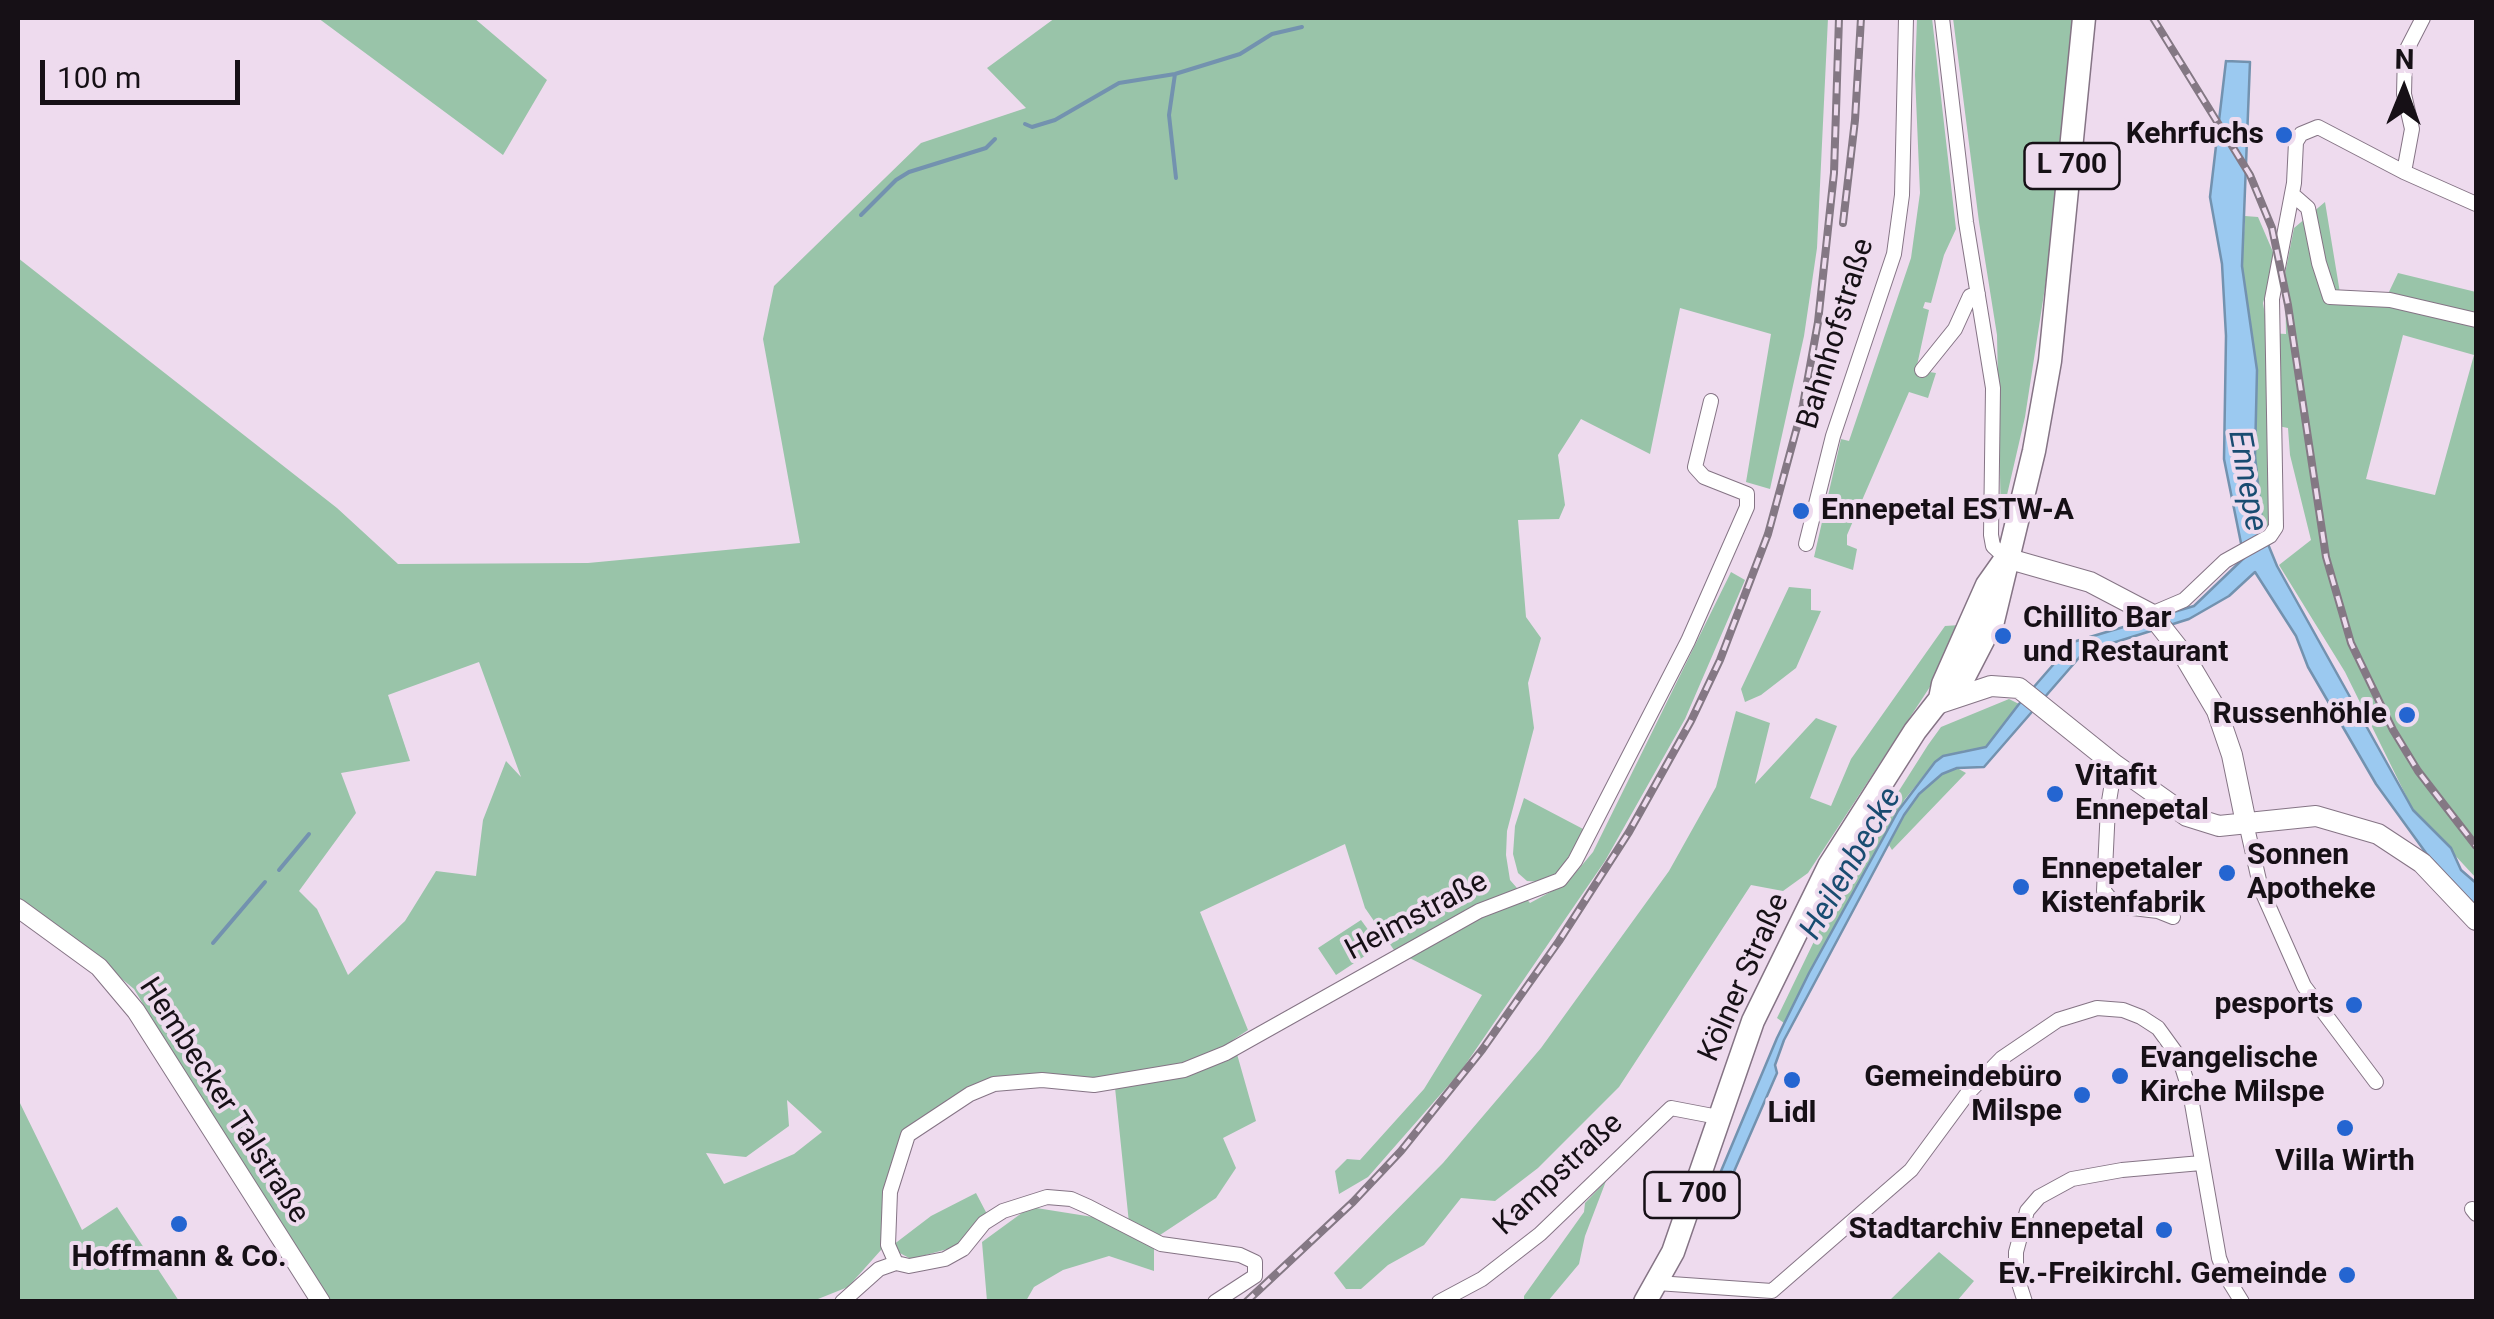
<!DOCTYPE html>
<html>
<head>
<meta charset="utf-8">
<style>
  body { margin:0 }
  #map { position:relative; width:2494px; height:1319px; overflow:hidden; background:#eedbee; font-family:Roboto,sans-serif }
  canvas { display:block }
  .frame { position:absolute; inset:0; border:20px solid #161016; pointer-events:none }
  .north { position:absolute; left:2354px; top:40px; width:100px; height:100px; -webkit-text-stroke:8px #eedbee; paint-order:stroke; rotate:1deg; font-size:28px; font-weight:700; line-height:40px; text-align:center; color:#161016 }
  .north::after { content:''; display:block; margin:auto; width:35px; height:45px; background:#161016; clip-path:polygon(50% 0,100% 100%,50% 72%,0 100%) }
  .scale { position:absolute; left:40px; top:60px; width:200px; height:45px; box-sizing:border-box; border:5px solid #161016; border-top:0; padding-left:12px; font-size:30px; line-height:35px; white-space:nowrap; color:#161016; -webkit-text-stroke:8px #eedbee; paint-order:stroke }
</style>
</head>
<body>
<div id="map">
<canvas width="2494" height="1319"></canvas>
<div class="frame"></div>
<div class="north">N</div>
<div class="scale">100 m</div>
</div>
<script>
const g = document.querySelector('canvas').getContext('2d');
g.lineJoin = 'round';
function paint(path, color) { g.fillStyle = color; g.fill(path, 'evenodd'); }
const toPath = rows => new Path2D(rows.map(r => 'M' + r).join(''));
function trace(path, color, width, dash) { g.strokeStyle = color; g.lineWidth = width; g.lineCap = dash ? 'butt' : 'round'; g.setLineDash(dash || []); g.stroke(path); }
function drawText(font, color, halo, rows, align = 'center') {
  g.font = font + ' Roboto,sans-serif'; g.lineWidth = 8; g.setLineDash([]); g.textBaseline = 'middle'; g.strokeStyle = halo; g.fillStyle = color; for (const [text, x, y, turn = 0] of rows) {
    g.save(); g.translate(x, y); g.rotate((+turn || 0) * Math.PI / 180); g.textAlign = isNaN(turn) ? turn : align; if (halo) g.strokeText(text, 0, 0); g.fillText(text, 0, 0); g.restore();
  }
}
paint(toPath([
  [318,18,474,18,547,80,503,155],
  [1055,18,1828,18,1817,248,1804,336,1770,489,1746,482,1771,334,1680,308,1650,454,1581,419,1558,455,1565,505,1559,519,1518,520,1526,617,1541,638,1528,683,1534,728,1507,831,1506,855,1510,880,1530,903,1567,883,1593,852,1731,572,1745,580,1685,719,1605,861,1461,1071,1368,1177,1339,1194,1335,1171,1347,1159,1360,1160,1424,1089,1482,995,1394,950,1365,908,1345,844,1200,912,1248,1030,1233,1040,1256,1121,1223,1138,1236,1168,1216,1198,1157,1237,1129,1223,1114,1078,1043,1075,993,1079,904,1133,883,1206,881,1250,848,1287,813,1301,331,1301,255,1190,134,989,68,934,18,901,18,258,337,508,398,564,588,563,800,543,763,339,774,286,921,143,1026,108,987,68],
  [479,662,521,777,506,761,483,820,476,876,436,871,405,921,348,975,317,909,299,891,356,813,341,773,410,761,388,695],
  [787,1100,822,1132,794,1154,724,1184,706,1153,746,1157,789,1126],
  [1917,18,1932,18,1956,229,1944,255,1931,303,1925,302,1923,308,1929,310,1916,370,1936,373,1928,398,1909,392,1847,535,1847,545,1857,549,1853,570,1814,557,1841,439,1849,441,1911,258,1920,193,1915,75],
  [1953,18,2073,18,2058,203,2025,417,2001,521,1997,335,1979,222],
  [2325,202,2340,293,2388,294,2398,273,2476,292,2476,878,2413,810,2345,672,2279,565,2311,540,2290,455,2288,428,2273,425,2273,519,2263,532,2255,456,2257,370,2242,266,2245,216,2258,217,2276,259,2263,303,2268,333,2286,334,2285,274,2294,228],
  [2403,335,2474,355,2435,495,2366,479],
  [1789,587,1811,589,1811,610,1821,611,1796,668,1761,695,1745,702,1741,689],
  [1960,625,1939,673,1808,873,1783,891,1751,885,1619,1087,1538,1168,1495,1201,1461,1198,1424,1245,1388,1265,1361,1289,1346,1289,1334,1273,1443,1163,1541,1048,1669,871,1716,787,1736,711,1770,723,1755,784,1816,718,1837,726,1810,798,1831,806,1851,759,1945,626],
  [2009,699,2019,704,1986,747,1962,751,1935,762,1905,799,1784,1023,1777,1018,1848,871,1928,745,1941,727],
  [1957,768,1966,773,1892,850,1889,845,1904,815,1919,794,1942,774],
  [1524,798,1585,830,1559,872,1543,882,1527,881,1518,873,1513,854,1515,826],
  [1361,920,1380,946,1336,975,1318,948],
  [18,1099,82,1230,117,1207,179,1301,18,1301],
  [1606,1181,1585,1236,1579,1264,1548,1301,1524,1301,1524,1296,1584,1212,1585,1203],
  [976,1193,988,1216,955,1247,911,1259,896,1251,893,1245,931,1216],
  [1030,1207,1093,1217,1154,1246,1154,1271,1109,1256,1063,1270,1034,1287,1026,1301,987,1301,982,1242],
  [1939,1252,1974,1281,1957,1301,1889,1301]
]), '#99c4a9');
const water = toPath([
  [2226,61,2250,62,2242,266,2257,370,2255,456,2263,532,2277,566,2413,810,2451,848,2461,870,2476,883,2476,906,2426,853,2376,784,2308,667,2296,636,2255,572,2229,596,2189,619,2084,652,1984,767,1957,768,1942,774,1919,794,1904,815,1784,1040,1775,1065,1777,1073,1729,1183,1716,1183,1777,1038,1809,973,1898,811,1935,762,1943,756,1986,747,2019,704,2073,642,2194,606,2244,558,2224,459,2226,336,2222,264,2210,197,2226,61]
]);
paint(water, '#9bc9f0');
trace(water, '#7392af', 2.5);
trace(toPath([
  [1175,74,1169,115,1176,178],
  [1025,124,1032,127,1055,120,1119,83,1175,74,1240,54,1272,34,1302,27],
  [861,215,896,180,909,172,986,148,995,139],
  [279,870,309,834],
  [213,943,265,882]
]), '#7392af', 4);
const minor = toPath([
  [1942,18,1966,222,1993,388,1991,535,1993,546,2006,558],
  [2404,172,2412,129,2404,94,2405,53,2423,18],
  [2292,194,2308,208,2319,263,2330,297,2390,300,2476,320],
  [1922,370,1955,329,1970,296,1978,294],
  [1806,544,1833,436,1894,254,1902,195,1906,18],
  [2151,614,2184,600,2225,561,2270,536,2276,527,2272,299,2294,183,2296,142,2301,134,2318,127,2404,172,2476,204],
  [2115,765,2108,807,2104,891,2116,906,2158,911,2173,917],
  [2246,823,2261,889,2304,986,2376,1082],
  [2472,1209,2476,1214],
  [896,1263,888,1245,890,1192,908,1135,970,1094,994,1084,1042,1080,1094,1085,1184,1070,1226,1053,1479,911,1560,880,1575,861,1688,641,1747,507,1747,494,1704,477,1695,467,1711,401],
  [1657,1283,1772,1291,1911,1170,1967,1094,2002,1058,2058,1020,2097,1008,2123,1010,2141,1017,2158,1028,2179,1057,2190,1092,2219,1258,2226,1276,2242,1302],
  [842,1302,879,1269,896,1263,909,1266,945,1259,963,1249,984,1223,1003,1211,1047,1197,1071,1199,1089,1207,1161,1244,1240,1255,1255,1262,1255,1276,1215,1302],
  [1439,1302,1482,1279,1540,1234,1671,1108,1718,1117],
  [2025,1302,2016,1274,2016,1252,2027,1211,2039,1197,2072,1179,2122,1170,2201,1163]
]);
const tertiary = toPath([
  [18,908,99,967,136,1011,321,1302]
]);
const secondary = toPath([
  [2006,558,2090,582,2151,614,2185,657,2217,711,2232,755,2246,823],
  [1940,703,1991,686,2019,688,2115,765,2187,816,2219,826,2316,816,2378,834,2422,863,2476,920]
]);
const primary = toPath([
  [1940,699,1943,684,1987,585,2004,561],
  [1645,1302,1673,1252,1753,1021,1829,866,1915,731,1940,699,1962,681,1993,621,2034,451,2050,361,2084,18]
]);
trace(minor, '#857485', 16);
trace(tertiary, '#857485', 20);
trace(secondary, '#857485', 22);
trace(primary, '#857485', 25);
trace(minor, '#fff', 14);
trace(tertiary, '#fff', 18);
trace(secondary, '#fff', 20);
trace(primary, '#fff', 22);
const rail = toPath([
  [2153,18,2250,175,2272,228,2288,305,2326,557,2351,643,2393,730,2418,771,2476,846],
  [1843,223,1855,120,1861,18],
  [1246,1302,1353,1202,1401,1151,1482,1050,1559,941,1629,832,1691,721,1720,660,1768,534,1803,405,1818,322,1834,173,1839,18]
]);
trace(rail, '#847884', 8);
trace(rail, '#eedbee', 4, [11]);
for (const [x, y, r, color] of [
  [2284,135,10,"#2465d1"],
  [1801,511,10,"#2465d1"],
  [2003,636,10,"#2465d1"],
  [2407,715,10,"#2465d1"],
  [2055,794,10,"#2465d1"],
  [2227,873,10,"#2465d1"],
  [2021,887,10,"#2465d1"],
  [2354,1005,10,"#2465d1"],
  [2120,1076,10,"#2465d1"],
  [1792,1080,10,"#2465d1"],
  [2082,1095,10,"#2465d1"],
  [2345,1128,10,"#2465d1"],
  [179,1224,10,"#2465d1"],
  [2164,1230,10,"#2465d1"],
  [2347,1275,10,"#2465d1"]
]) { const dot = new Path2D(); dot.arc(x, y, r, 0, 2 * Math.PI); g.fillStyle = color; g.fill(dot); trace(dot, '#eedbee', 4); }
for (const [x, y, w] of [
  [2072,166,95],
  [1692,1195,95]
]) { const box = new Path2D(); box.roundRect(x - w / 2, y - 23, w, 46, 8); g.fillStyle = '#eedbee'; g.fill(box); trace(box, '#161016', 2.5); }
drawText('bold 28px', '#161016', null, [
  ["L 700",2072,166],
  ["L 700",1692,1195]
]);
drawText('bold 30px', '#161016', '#eedbee', [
  ["Kehrfuchs",2264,135],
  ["Ennepetal ESTW-A",1821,511,"left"],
  ["Chillito Bar",2023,619,"left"],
  ["und Restaurant",2023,653,"left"],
  ["Russenhöhle",2387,715],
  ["Vitafit",2075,777,"left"],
  ["Ennepetal",2075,811,"left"],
  ["Sonnen",2247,856,"left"],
  ["Apotheke",2247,890,"left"],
  ["Ennepetaler",2041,870,"left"],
  ["Kistenfabrik",2041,904,"left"],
  ["pesports",2334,1005],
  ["Evangelische",2140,1059,"left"],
  ["Kirche Milspe",2140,1093,"left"],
  ["Gemeindebüro",2062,1078],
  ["Milspe",2062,1112],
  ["Lidl",1792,1114,"center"],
  ["Villa Wirth",2345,1162,"center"],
  ["Stadtarchiv Ennepetal",2144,1230],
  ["Hoffmann & Co.",179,1258,"center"],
  ["Ev.-Freikirchl. Gemeinde",2327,1275]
], 'right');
drawText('30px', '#161016', '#eedbee', [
  ["Bahnhofstraße",1837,334,-73],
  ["Heimstraße",1417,917,-28],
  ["Kölner Straße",1745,978,-66],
  ["Hembecker Talstraße",223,1101,57],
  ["Kampstraße",1559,1175,-43]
]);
drawText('italic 32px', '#194c71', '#eedbee', [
  ["Ennepe",2246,481,80],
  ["Heilenbecke",1852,864,-60]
]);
</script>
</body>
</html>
